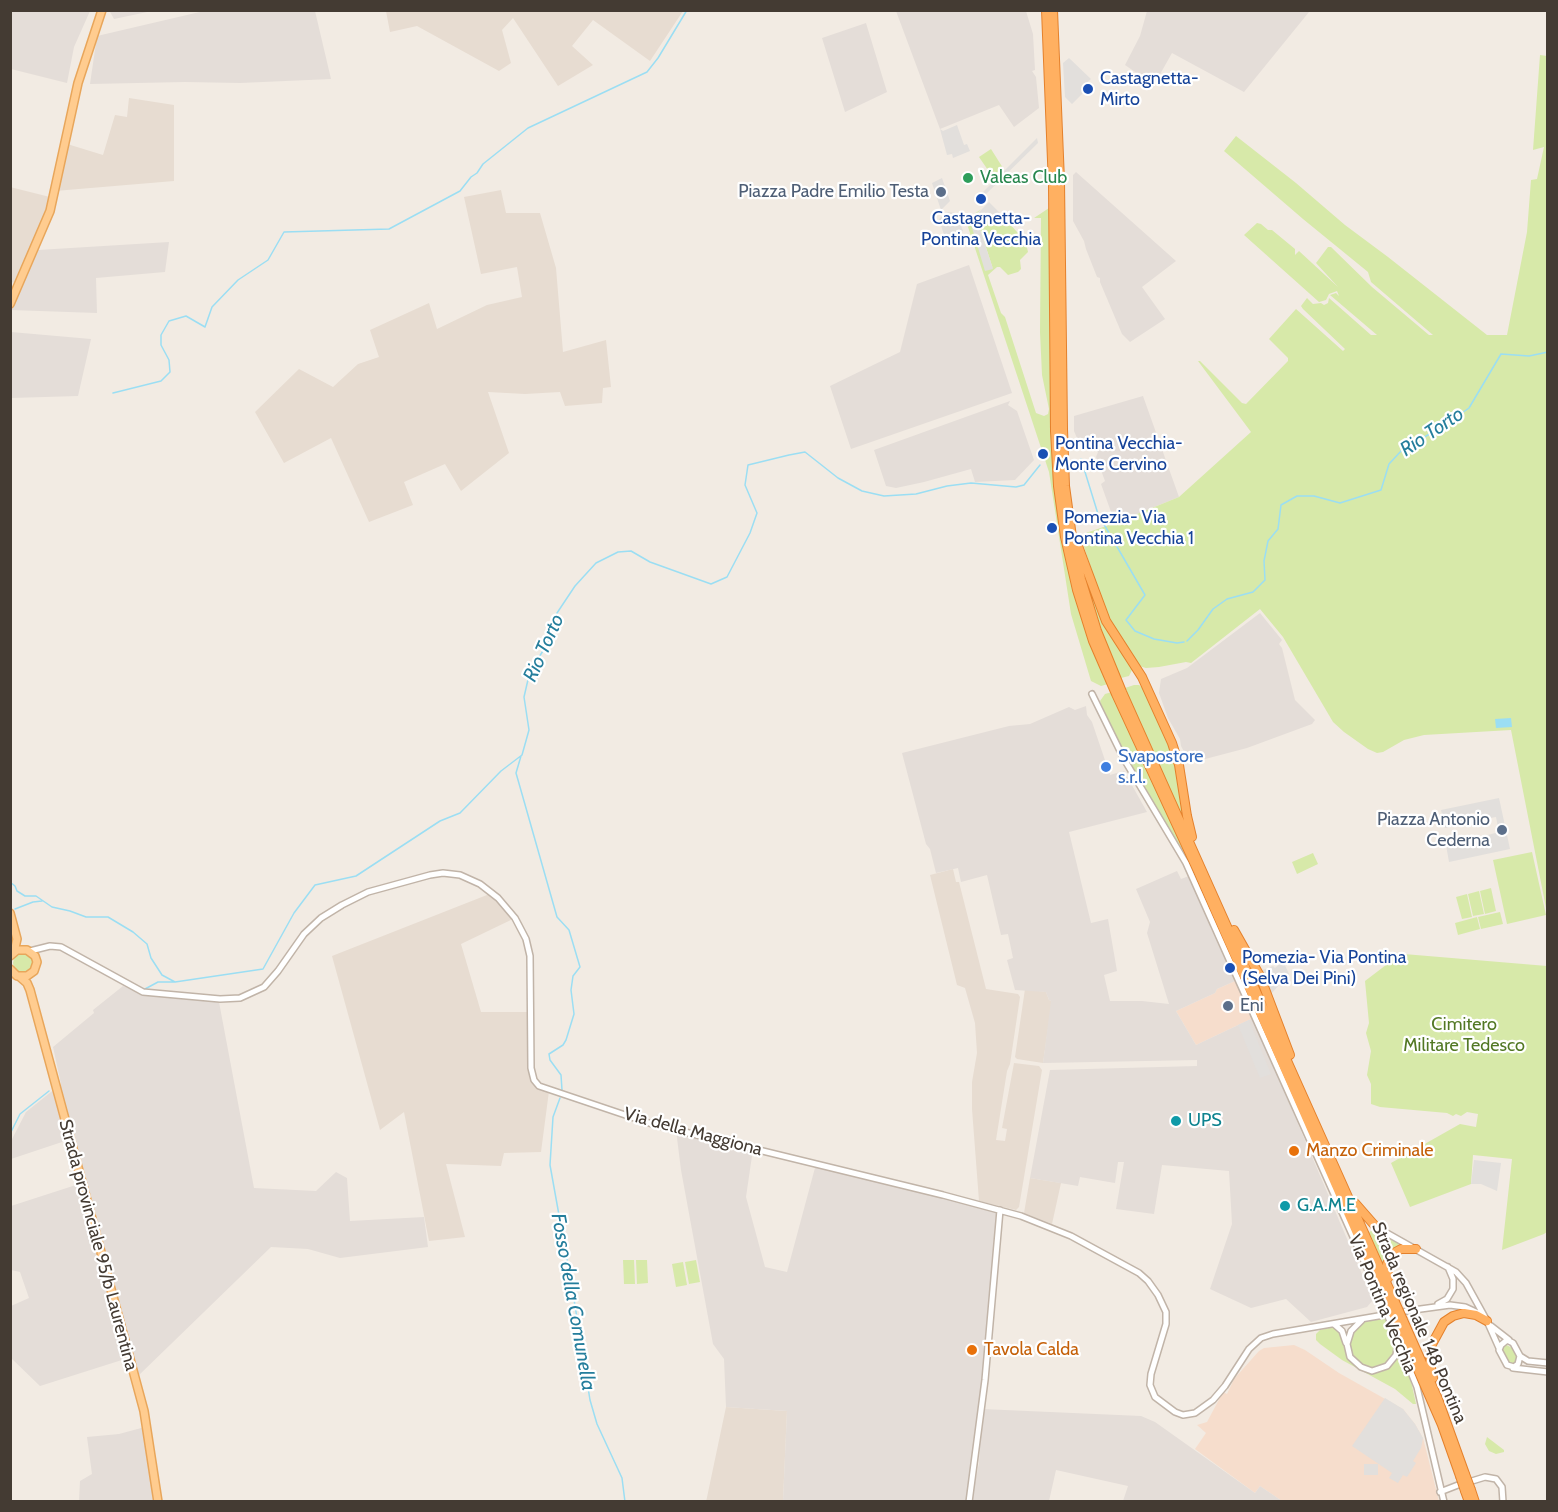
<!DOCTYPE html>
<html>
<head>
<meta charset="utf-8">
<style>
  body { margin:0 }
  #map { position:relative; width:1558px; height:1512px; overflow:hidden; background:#f2ebe3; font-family:Cabin,sans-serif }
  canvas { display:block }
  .frame { position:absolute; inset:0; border:12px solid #443b33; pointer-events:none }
</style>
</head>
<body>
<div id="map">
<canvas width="1558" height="1512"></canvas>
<div class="frame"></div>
</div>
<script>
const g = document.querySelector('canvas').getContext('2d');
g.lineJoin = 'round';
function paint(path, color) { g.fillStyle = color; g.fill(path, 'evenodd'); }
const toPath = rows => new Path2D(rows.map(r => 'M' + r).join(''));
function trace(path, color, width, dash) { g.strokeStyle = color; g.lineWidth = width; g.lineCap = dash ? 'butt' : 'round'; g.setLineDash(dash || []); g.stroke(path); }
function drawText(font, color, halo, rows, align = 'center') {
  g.font = font + ' Cabin,sans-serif'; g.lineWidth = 4.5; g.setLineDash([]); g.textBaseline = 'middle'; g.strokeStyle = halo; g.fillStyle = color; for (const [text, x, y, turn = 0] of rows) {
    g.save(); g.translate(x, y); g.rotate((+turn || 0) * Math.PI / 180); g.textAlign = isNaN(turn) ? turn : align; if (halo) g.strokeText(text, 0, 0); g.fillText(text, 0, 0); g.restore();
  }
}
paint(toPath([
  [386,11,386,10,683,11,650,61,593,20,572,46,593,65,558,86,513,18,502,30,511,63,499,71,417,26,390,32],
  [129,98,174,105,174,181,55,191,64,143,103,155,115,115,127,117],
  [10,187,54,198,19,284,11,282],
  [501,190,506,213,540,213,556,268,563,352,606,340,611,387,603,388,602,403,565,406,560,392,525,394,488,392,509,453,461,491,445,464,404,482,413,505,369,522,331,438,284,463,255,412,299,369,333,387,358,364,379,357,370,330,429,303,437,329,487,305,522,297,517,267,481,274,464,197],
  [953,869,956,882,959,882,986,989,1018,994,1020,997,1010,1064,1007,1071,996,1140,1005,1141,1007,1129,1002,1128,1014,1063,1039,1066,1042,1070,1019,1207,1016,1210,979,1201,972,1109,972,1082,977,1053,975,1023,965,988,957,985,930,875],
  [492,893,515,918,461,944,481,1012,530,1012,533,1078,537,1084,549,1091,541,1152,504,1153,501,1166,446,1164,465,1237,429,1241,404,1112,380,1130,332,956],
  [1025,989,1046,992,1049,1000,1052,1001,1043,1063,1017,1059,1015,1057],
  [1030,1178,1061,1183,1052,1224,1024,1213],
  [726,1407,787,1411,783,1501,706,1502]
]), '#e7dcd1');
paint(toPath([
  [1235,981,1253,1018,1196,1045,1176,1011,1215,993,1217,989],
  [1294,1345,1305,1350,1339,1373,1403,1409,1415,1424,1423,1438,1439,1501,1282,1501,1260,1486,1255,1493,1195,1449,1206,1433,1197,1425,1207,1422,1223,1392,1227,1394,1234,1379,1259,1351,1264,1348]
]), '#f6ddcc');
paint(toPath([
  [11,10,90,11,74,47,67,83,11,69],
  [109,10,152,10,152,11,114,19],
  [1307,10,1309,12,1244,92,1172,53,1154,85,1125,65,1140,36,1147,11],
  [204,11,315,11,331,79,240,83,185,82,90,84,97,36],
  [896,11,1026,11,1033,34,1035,70,1032,71,1036,77,1039,108,1014,127,999,105,940,129],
  [866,23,887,92,845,112,822,38],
  [1076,172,1176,261,1142,287,1165,319,1130,342,1122,334,1100,282,1100,278,1097,277,1086,249,1084,241,1073,221,1073,175],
  [169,242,165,272,96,278,97,313,11,310,38,250],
  [969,265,1012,393,851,449,830,386,900,352,917,284],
  [11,332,91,339,78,396,11,398],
  [1143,396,1179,497,1115,523,1101,484,1105,481,1096,457,1098,452,1077,438,1074,431,1074,416],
  [1010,401,1008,405,1017,411,1034,460,1015,480,975,482,971,469,924,482,896,488,886,486,874,450],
  [1260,613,1282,640,1279,644,1282,648,1295,700,1315,720,1312,724,1247,748,1190,763,1181,746,1180,739,1168,718,1159,693,1161,679,1187,668],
  [1086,706,1087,715,1092,722,1110,775,1124,771,1147,812,1069,832,1091,923,1108,919,1117,971,1104,975,1110,1001,1142,1001,1169,1004,1147,933,1150,922,1136,889,1177,871,1181,879,1189,876,1210,922,1210,927,1235,981,1217,989,1215,993,1176,1011,1196,1045,1253,1018,1373,1300,1367,1307,1311,1322,1286,1299,1251,1308,1210,1289,1232,1224,1229,1171,1162,1165,1154,1214,1116,1209,1124,1162,1118,1162,1115,1183,1080,1177,1078,1186,1030,1178,1050,1070,1197,1066,1197,1060,1043,1063,1051,1001,1049,1000,1046,992,1015,990,1007,960,1013,958,1008,934,1001,935,987,875,961,882,958,868,936,873,930,849,926,844,902,753,1009,726,1030,724,1069,707,1075,710],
  [123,986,147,995,219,1002,254,1188,316,1191,336,1172,347,1178,350,1221,424,1217,428,1247,340,1258,308,1249,271,1247,137,1377,71,1139,11,1159,10,1143,26,1112,61,1084,53,1047,94,1013,93,1010],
  [676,1130,753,1149,746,1197,765,1267,787,1272,816,1164,1000,1210,991,1312,969,1501,783,1501,787,1411,726,1407,724,1359,713,1344,681,1170],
  [79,1184,125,1359,40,1386,11,1358,11,1306,29,1298,20,1272,11,1270,11,1206],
  [982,1409,1141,1416,1155,1422,1255,1493,1260,1486,1282,1501,1123,1501,1128,1486,1056,1470,1049,1501,971,1502,979,1463],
  [145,1427,153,1500,79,1502,80,1481,92,1474,87,1437,119,1434]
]), '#e4ddd8');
paint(toPath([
  [1540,55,1547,56,1547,913,1511,730,1424,735,1404,740,1383,752,1377,753,1368,749,1344,732,1333,722,1283,637,1260,609,1191,663,1186,662,1159,667,1146,668,1139,666,1107,616,1080,535,1115,523,1179,497,1251,432,1198,361,1200,361,1242,403,1246,404,1288,361,1288,358,1269,339,1296,309,1343,351,1345,349,1303,309,1301,306,1307,298,1313,304,1321,303,1324,305,1328,303,1329,298,1371,335,1377,335,1330,295,1336,293,1339,296,1337,291,1329,294,1326,300,1319,302,1244,235,1257,223,1261,224,1268,230,1272,230,1295,249,1295,255,1299,251,1338,287,1316,263,1328,247,1331,247,1372,287,1429,335,1433,335,1371,282,1368,272,1303,219,1224,151,1236,136,1296,183,1345,225,1388,257,1487,335,1507,335,1527,232,1531,180,1537,179,1544,147,1533,150],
  [991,149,1003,168,992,176,979,157],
  [1049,208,1057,493,1108,684,1101,686,1091,681,1071,614,1049,472,967,224,969,218,981,209,970,221,993,269,979,226,1000,213,1017,232,1022,234,1025,239,1028,252,1020,260,1021,269,1018,272,1008,275,1000,267,997,267,988,275,1001,313,1005,317,1036,413,1044,416,1048,414,1049,409,1042,375,1040,332,1041,218,1034,218],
  [1087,574,1108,631,1133,668,1129,676,1121,678,1104,638,1084,575],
  [1134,685,1139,685,1144,689,1169,742,1176,766,1183,818,1125,688],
  [1112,692,1188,860,1126,760,1104,713,1100,701,1105,694],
  [1532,852,1546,915,1507,924,1493,860],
  [1313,853,1318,864,1297,874,1292,862],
  [1491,888,1496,911,1485,914,1480,891],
  [1479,891,1484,914,1473,916,1468,894],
  [1467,894,1472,917,1462,919,1456,897],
  [1500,912,1503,924,1481,929,1478,917],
  [1477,917,1480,929,1458,935,1455,923],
  [1392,953,1547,966,1548,1231,1544,1234,1502,1250,1512,1159,1473,1155,1471,1184,1410,1207,1391,1163,1460,1124,1476,1127,1478,1114,1467,1112,1461,1116,1456,1114,1453,1116,1447,1113,1380,1107,1371,1104,1371,1084,1367,1075,1371,1051,1366,1033,1369,1023,1365,981,1386,965],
  '13 963a10 10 0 1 1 20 0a10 10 0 1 1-20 0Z',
  [1373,1230,1398,1243,1399,1246,1389,1251,1382,1262,1369,1232],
  [623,1260,634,1260,635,1284,624,1284],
  [636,1260,647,1260,648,1283,637,1284],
  [696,1260,700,1282,689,1284,685,1262],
  [683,1262,687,1285,676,1287,672,1264],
  [1386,1318,1396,1340,1395,1351,1389,1363,1372,1369,1364,1367,1350,1353,1349,1346,1354,1329,1365,1322],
  [1334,1327,1341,1333,1348,1359,1361,1370,1371,1373,1386,1369,1395,1361,1400,1351,1410,1376,1416,1404,1413,1404,1395,1389,1342,1360,1320,1344,1316,1340,1316,1334,1320,1330],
  [1505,1344,1512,1348,1517,1357,1515,1364,1512,1364,1507,1360,1501,1348],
  [1487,1437,1504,1450,1504,1452,1496,1454,1489,1451,1485,1444]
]), '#d7e9a9');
paint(toPath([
  [1069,58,1091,79,1084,85,1085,91,1072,104,1065,97,1063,63],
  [957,125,964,145,967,144,970,151,953,158,952,154,947,155,940,129,943,131],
  [1037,138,1038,143,984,196,982,193],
  [942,178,950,201,941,210,932,183],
  [989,202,1000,213,979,226,993,269,985,271,970,221],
  [947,212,956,213,963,231,945,238,939,219],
  [1499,798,1510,849,1449,862,1446,845,1467,840,1468,844,1484,840,1484,836,1499,832,1496,817,1479,820,1477,812,1465,815,1466,824,1445,828,1441,810],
  [1283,961,1289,974,1271,994,1260,971,1273,966,1275,968],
  [1249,1020,1271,1074,1260,1078,1238,1025],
  [1474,1160,1501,1163,1497,1191,1481,1184,1471,1184],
  [1385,1398,1403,1409,1415,1424,1423,1438,1421,1448,1413,1461,1416,1463,1407,1477,1403,1475,1398,1483,1389,1478,1392,1473,1352,1446],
  [1364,1464,1378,1464,1378,1475,1364,1475]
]), '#e2dfdc');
paint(toPath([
  [1511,718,1512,727,1496,728,1495,719]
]), '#9bdef3');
trace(toPath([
  [113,393,161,381,170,372,169,360,161,345,161,335,169,321,186,316,205,327,212,307,238,280,268,260,284,232,389,229,460,191,471,177,477,173,483,164,528,128,647,72,658,58,687,10],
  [1081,459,1098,514,1145,595,1126,620,1135,631,1154,639,1177,643,1184,642],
  [1187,641,1198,630,1213,609,1227,599,1253,592,1265,580,1264,561,1268,541,1278,529,1281,505,1297,496,1314,496,1340,503,1381,490,1389,464,1402,450,1445,425,1469,408,1501,354,1529,356,1548,352],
  [521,756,516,773,520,787,557,917,569,930,580,967,573,976,571,990,574,1014,566,1040,563,1045,549,1054,550,1060,561,1075,562,1090],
  [10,882,15,886,17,891,25,896,36,896,52,907,70,911,86,917,108,917,133,932,147,944,151,958,162,975,175,982,263,969,294,913,315,885,356,876,440,821,460,813,501,771,522,755,529,730,524,697,530,671,550,640,557,613,575,586,596,563,618,552,631,551,650,562,711,584,727,577,750,533,757,513,745,485,748,465,789,455,805,452,838,478,862,491,884,496,916,494,947,486,971,483,1016,487,1024,485,1040,465],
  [15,909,33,902,42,901],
  [145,989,158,982,174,982],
  [560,1098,553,1117,550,1165,573,1293,590,1400,597,1424,622,1478,625,1502],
  [10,1134,20,1114,49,1091]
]), '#9bdef3', 1.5);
const minor = toPath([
  [1092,694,1124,759,1186,863,1384,1306],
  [30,951,50,946,61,947,143,992,220,999,240,998,264,987,278,971,304,934,321,918,342,905,368,892,430,875,443,873,460,875,480,884,498,898,515,918,526,939,530,956,531,1068,534,1080,539,1086,652,1124,943,1195,1021,1216,1071,1236,1139,1273,1148,1281,1158,1295,1166,1312,1166,1324,1151,1374,1150,1385,1155,1397,1175,1412,1183,1415,1195,1413,1213,1400,1225,1386,1249,1349,1261,1338,1273,1334,1384,1315],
  [1376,1227,1456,1272,1466,1283,1487,1321,1499,1348],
  [1438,1304,1447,1299,1453,1289,1453,1279,1448,1267],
  [1406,1311,1450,1305,1465,1307,1478,1313],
  [1362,1320,1351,1331,1347,1344,1350,1357,1361,1367,1372,1371,1387,1366,1396,1355,1398,1341],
  [1334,1324,1342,1331,1346,1343],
  [1391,1324,1417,1387,1444,1502],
  [1491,1326,1509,1340],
  [1507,1340,1513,1343,1520,1356,1518,1364,1514,1367,1507,1365,1499,1350,1501,1345,1507,1340],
  [1520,1356,1528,1361,1548,1363],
  [1513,1368,1548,1372],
  [1472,1481,1485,1477,1496,1479,1502,1487,1503,1502],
  [1440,1492,1458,1485],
  [969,1502,985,1380,1000,1210]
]);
const major = toPath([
  [10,304,50,211,78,83,102,10],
  [10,913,17,939,14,952],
  [10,956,17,950,27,950,35,956,37,962,34,971,27,976,17,976,10,969],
  [20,977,27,983,30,990,144,1411,158,1502]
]);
const highway = toPath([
  [1046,10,1053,186,1055,431,1058,486,1065,537,1077,590,1093,641,1116,694,1197,869,1388,1304],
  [1053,10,1060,181,1063,429,1065,486,1073,544,1081,579,1097,631,1122,692,1395,1302],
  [1078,546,1106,621,1142,677,1172,743,1179,765,1187,816,1192,837],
  [1234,930,1260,976,1290,1055],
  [1355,1203,1376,1227],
  [1388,1278,1387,1264,1392,1254,1401,1249,1416,1249],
  [1403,1320,1438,1399,1465,1474],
  [1397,1322,1442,1425,1460,1476],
  [1433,1378,1430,1363,1431,1346,1444,1322,1453,1316,1464,1313,1476,1315,1487,1321],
  [1471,1490,1475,1502],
  [1465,1491,1469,1502]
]);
trace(minor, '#c1b4a8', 8);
trace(major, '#e8a65b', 10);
trace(highway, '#e4812c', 10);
trace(minor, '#fff', 5);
trace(major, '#ffcc8f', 7);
trace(highway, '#ffb061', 8);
const minorBridge = toPath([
  [1384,1306,1391,1324]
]);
const highwayBridge = toPath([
  [1395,1302,1403,1320],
  [1388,1304,1397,1322],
  [1465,1474,1471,1490],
  [1460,1476,1465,1491]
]);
trace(minorBridge, '#c1b4a8', 8, []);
trace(highwayBridge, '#e4812c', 10, []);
trace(minorBridge, '#fff', 5);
trace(highwayBridge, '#ffb061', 8);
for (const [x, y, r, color] of [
  [1088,89,6,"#1a4fb4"],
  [968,178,6,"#2e9e5b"],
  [941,192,6,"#5c6f8a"],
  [981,199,6,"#1a4fb4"],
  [1043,454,6,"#1a4fb4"],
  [1052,528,6,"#1a4fb4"],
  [1106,767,6,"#3f7fe0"],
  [1502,830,6,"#5c6f8a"],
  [1230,968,6,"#1a4fb4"],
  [1228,1006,6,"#5c6f8a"],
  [1176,1121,6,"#0f9aa8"],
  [1294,1151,6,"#e8710a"],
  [1285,1206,6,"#0f9aa8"],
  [972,1350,6,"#e8710a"]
]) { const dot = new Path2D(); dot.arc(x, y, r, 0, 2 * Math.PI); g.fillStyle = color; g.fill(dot); trace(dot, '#fff', 2); }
drawText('18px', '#164399', '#fff', [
  ["Castagnetta-",1100,79],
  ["Mirto",1100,100],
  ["Castagnetta-",981,219,"center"],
  ["Pontina Vecchia",981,240,"center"],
  ["Pontina Vecchia-",1055,444],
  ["Monte Cervino",1055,465],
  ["Pomezia- Via",1064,518],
  ["Pontina Vecchia 1",1064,539],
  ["Pomezia- Via Pontina",1242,958],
  ["(Selva Dei Pini)",1242,979]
], 'left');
drawText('18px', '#27864d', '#fff', [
  ["Valeas Club",980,178]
], 'left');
drawText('18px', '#4e5e75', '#fff', [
  ["Piazza Padre Emilio Testa",929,192],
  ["Piazza Antonio",1490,820],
  ["Cederna",1490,841],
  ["Eni",1240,1006,"left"]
], 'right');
drawText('18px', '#366cbe', '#fff', [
  ["Svapostore",1118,757],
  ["s.r.l.",1118,778]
], 'left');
drawText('18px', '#527824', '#fff', [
  ["Cimitero",1464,1025],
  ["Militare Tedesco",1464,1046]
]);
drawText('18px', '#0d838f', '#fff', [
  ["UPS",1188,1121],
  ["G.A.M.E",1297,1206]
], 'left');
drawText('18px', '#443b33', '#fff', [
  ["Via della Maggiona",693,1132,15],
  ["Strada provinciale 95/b Laurentina",98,1245,75],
  ["Via Pontina Vecchia",1382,1304,67],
  ["Strada regionale 148 Pontina",1419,1323,67]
]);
drawText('18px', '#c56008', '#fff', [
  ["Manzo Criminale",1306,1151],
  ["Tavola Calda",984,1350]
], 'left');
drawText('italic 20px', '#257e9c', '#fff', [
  ["Rio Torto",1432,432,-34],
  ["Rio Torto",544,648,-66],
  ["Fosso della Comunella",573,1302,80]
]);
</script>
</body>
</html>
